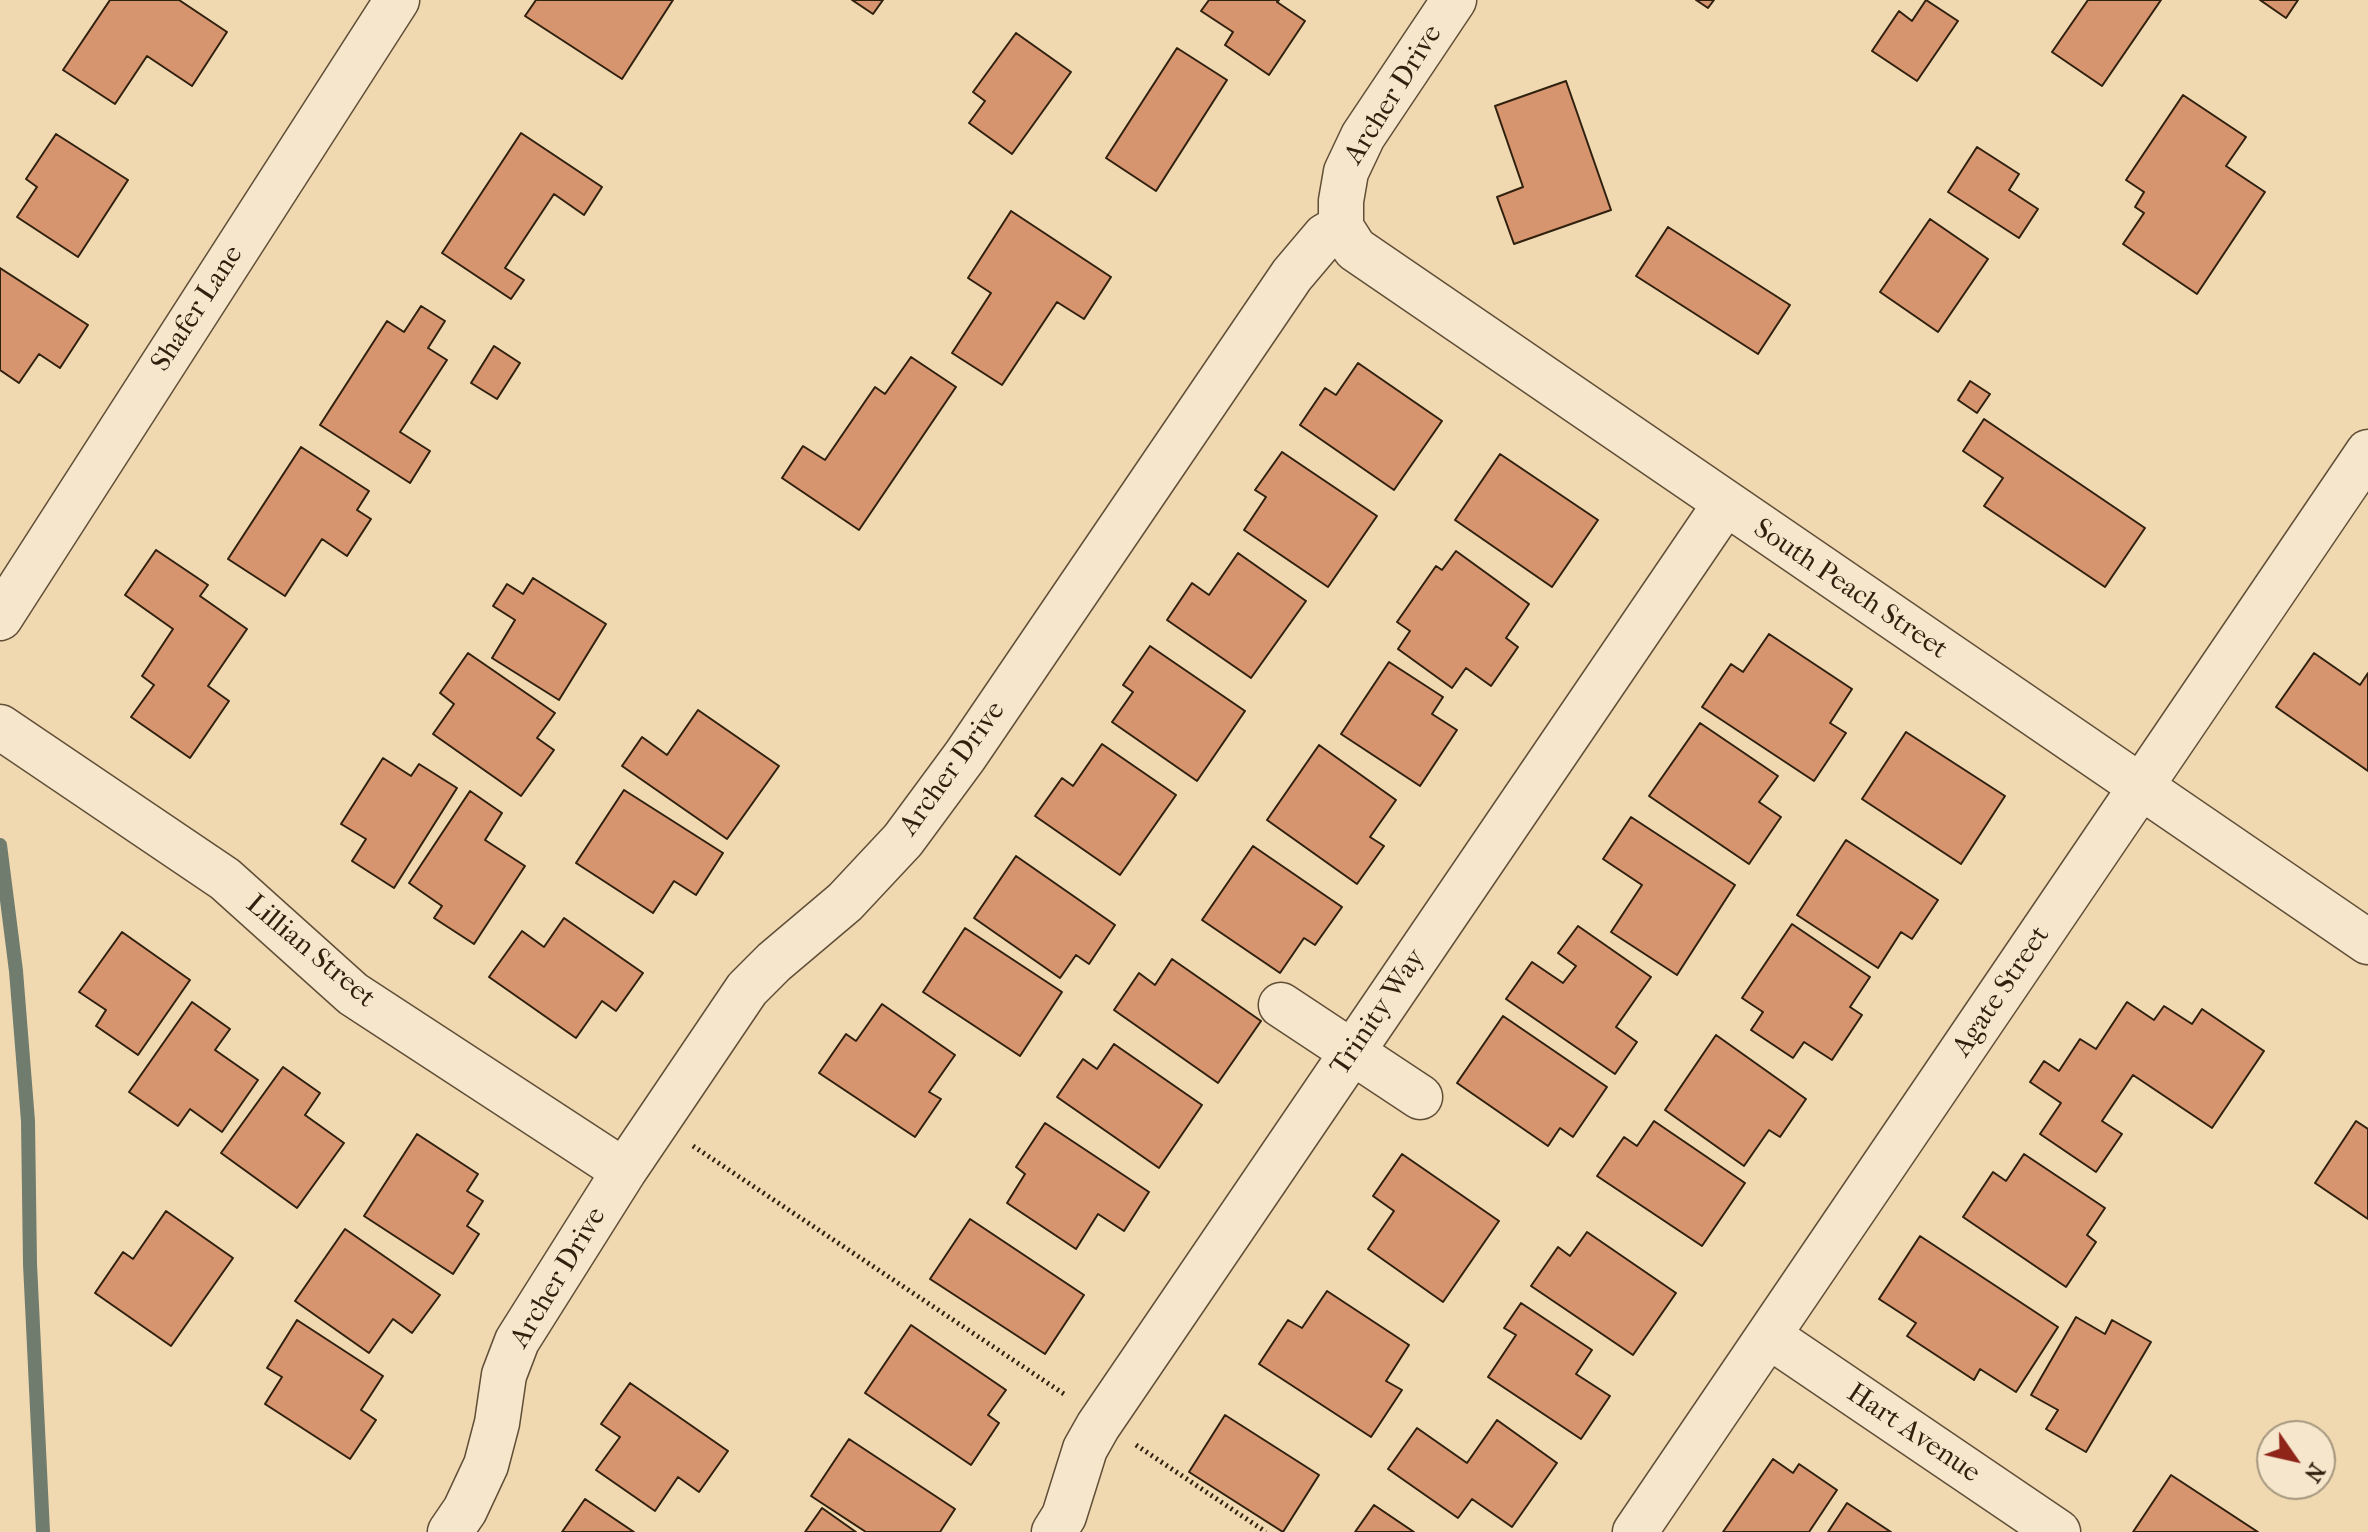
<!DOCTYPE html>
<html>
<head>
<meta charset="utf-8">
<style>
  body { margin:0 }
  #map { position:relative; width:2368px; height:1532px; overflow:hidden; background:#f0d9b1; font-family:"IM FELL French Canon",serif }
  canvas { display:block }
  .north { position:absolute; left:2256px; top:1420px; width:80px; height:80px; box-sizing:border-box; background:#f5e6cc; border:2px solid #a69780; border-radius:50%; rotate:124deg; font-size:22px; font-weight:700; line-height:32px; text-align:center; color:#30200e }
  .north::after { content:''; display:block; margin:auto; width:28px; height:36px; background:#8f2418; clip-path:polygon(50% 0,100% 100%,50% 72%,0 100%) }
</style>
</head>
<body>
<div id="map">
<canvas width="2368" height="1532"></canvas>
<div class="north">N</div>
</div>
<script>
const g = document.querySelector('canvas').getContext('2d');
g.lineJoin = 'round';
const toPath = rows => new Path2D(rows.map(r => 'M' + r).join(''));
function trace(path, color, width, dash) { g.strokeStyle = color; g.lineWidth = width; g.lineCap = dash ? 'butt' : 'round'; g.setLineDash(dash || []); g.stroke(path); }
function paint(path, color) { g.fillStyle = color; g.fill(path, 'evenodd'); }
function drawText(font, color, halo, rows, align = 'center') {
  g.font = font + ' "IM FELL French Canon",serif'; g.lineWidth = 6; g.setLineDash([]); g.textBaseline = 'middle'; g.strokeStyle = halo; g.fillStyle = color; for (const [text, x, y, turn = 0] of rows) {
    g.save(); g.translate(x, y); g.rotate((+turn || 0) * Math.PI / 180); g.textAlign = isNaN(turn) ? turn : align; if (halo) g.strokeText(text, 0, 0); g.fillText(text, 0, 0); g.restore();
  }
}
trace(toPath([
  [0,845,16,971,28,1121,30,1264,43,1532]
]), '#707c6d', 14);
const building = toPath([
  [110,0,179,0,227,32,192,86,147,56,115,104,63,70,110,0],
  [536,0,673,0,622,79,525,16,536,0],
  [852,0,883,0,873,14,852,0],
  [1209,0,1279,0,1277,2,1305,21,1269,75,1225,45,1233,32,1201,11,1209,0],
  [1696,0,1714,0,1708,8,1696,0],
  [1926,0,1958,21,1917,81,1872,51,1899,11,1912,21,1926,0],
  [2088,0,2161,0,2102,86,2052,52,2088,0],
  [2260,0,2298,0,2286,18,2260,0],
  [1016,33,1071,72,1012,154,969,123,985,101,973,92,1016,33],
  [1177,48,1227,80,1156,191,1106,158,1177,48],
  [1566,81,1611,210,1514,244,1497,197,1523,187,1495,106,1566,81],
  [2183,95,2246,137,2226,166,2265,192,2197,294,2123,244,2144,213,2135,207,2144,192,2126,180,2183,95],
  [521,133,602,187,584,215,554,194,505,268,524,280,511,299,442,253,521,133],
  [56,134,128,180,78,257,17,217,37,187,26,179,56,134],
  [1977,147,2019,174,2009,190,2038,209,2019,238,1948,192,1977,147],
  [1011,211,1111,277,1084,319,1057,302,1002,385,952,353,991,293,968,278,1011,211],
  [1930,219,1988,259,1938,332,1880,292,1930,219],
  [1668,227,1790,305,1758,354,1636,276,1668,227],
  [0,268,88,325,60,368,39,354,19,383,0,370,0,268],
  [421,306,445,321,428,348,447,360,400,432,430,451,410,483,320,425,387,321,404,332,421,306],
  [494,346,520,363,497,399,471,383,494,346],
  [911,357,956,387,859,530,782,478,803,446,825,460,875,387,885,394,911,357],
  [1358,363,1442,421,1394,490,1300,425,1325,388,1336,395,1358,363],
  [1970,381,1990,394,1977,413,1958,400,1970,381],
  [1984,419,2145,528,2105,587,1984,506,2003,478,1963,451,1984,419],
  [301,447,369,491,357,510,371,519,347,556,322,539,285,596,228,559,301,447],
  [1282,452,1377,516,1328,587,1244,530,1266,497,1255,490,1282,452],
  [1500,454,1598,520,1552,587,1455,520,1500,454],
  [156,550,208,585,200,596,247,629,208,686,229,701,190,758,131,717,154,685,142,676,173,629,125,595,156,550],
  [1456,551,1529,604,1506,638,1518,647,1491,686,1466,668,1452,688,1398,649,1410,631,1397,622,1436,566,1442,570,1456,551],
  [1238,553,1306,601,1251,678,1167,620,1192,583,1209,595,1238,553],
  [533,578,606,624,559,700,492,658,515,620,493,606,507,584,523,594,533,578],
  [1769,634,1852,689,1830,723,1846,733,1814,781,1702,707,1731,664,1743,672,1769,634],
  [1150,646,1245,711,1197,781,1112,722,1133,692,1123,685,1150,646],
  [468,653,555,713,537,738,554,750,521,796,433,734,454,704,440,693,468,653],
  [2314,653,2360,685,2368,673,2368,771,2276,707,2314,653],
  [1389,662,1443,697,1432,714,1457,730,1420,786,1341,734,1389,662],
  [698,710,779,766,727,839,622,766,642,737,667,755,698,710],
  [1700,723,1778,776,1759,802,1781,817,1749,864,1649,796,1700,723],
  [1906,732,2005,796,1961,864,1862,799,1906,732],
  [1102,744,1176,795,1120,875,1035,816,1062,778,1073,786,1102,744],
  [1319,745,1396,800,1370,837,1384,846,1357,884,1267,820,1319,745],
  [383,758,411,776,419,764,457,788,394,888,352,861,366,839,341,824,383,758],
  [624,790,723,853,696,895,674,881,653,913,576,863,624,790],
  [470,791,502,813,485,840,525,866,474,944,434,918,442,906,409,883,470,791],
  [1631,817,1735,885,1677,975,1611,932,1642,885,1603,859,1631,817],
  [1846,840,1938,900,1912,939,1901,932,1878,968,1797,915,1846,840],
  [1253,846,1342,907,1315,945,1304,938,1280,973,1202,920,1253,846],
  [1016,856,1115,925,1089,964,1076,955,1060,978,974,918,1016,856],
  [564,918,643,973,616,1011,602,1001,576,1038,489,977,522,931,544,947,564,918],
  [1792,924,1870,977,1850,1007,1862,1015,1832,1060,1804,1042,1793,1058,1751,1030,1763,1012,1742,998,1792,924],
  [1578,926,1651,977,1616,1027,1637,1042,1615,1074,1506,999,1532,962,1563,983,1576,966,1558,953,1578,926],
  [965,928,1062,992,1020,1056,923,992,965,928],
  [122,932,190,980,138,1055,96,1026,106,1010,79,992,122,932],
  [1172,959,1261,1021,1218,1083,1114,1010,1139,973,1155,985,1172,959],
  [192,1002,230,1029,215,1050,258,1080,222,1132,190,1109,178,1126,129,1092,192,1002],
  [2127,1002,2154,1020,2164,1006,2192,1024,2202,1009,2264,1051,2212,1128,2133,1075,2102,1121,2122,1134,2096,1172,2040,1134,2061,1103,2030,1082,2044,1061,2059,1071,2080,1039,2096,1049,2127,1002],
  [882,1004,955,1055,929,1092,941,1099,915,1137,819,1073,846,1034,856,1041,882,1004],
  [1503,1016,1607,1087,1573,1137,1560,1128,1548,1146,1457,1083,1503,1016],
  [1716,1035,1806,1099,1780,1137,1769,1130,1744,1166,1665,1110,1716,1035],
  [1114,1044,1202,1105,1159,1168,1057,1097,1083,1059,1097,1069,1114,1044],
  [283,1067,320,1093,305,1115,344,1143,297,1208,221,1153,283,1067],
  [1654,1121,1745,1183,1702,1246,1597,1176,1624,1137,1637,1146,1654,1121],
  [2356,1121,2368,1129,2368,1219,2315,1183,2356,1121],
  [1045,1123,1149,1192,1124,1231,1098,1214,1076,1249,1007,1203,1025,1174,1016,1167,1045,1123],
  [417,1134,478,1174,467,1191,483,1201,467,1226,479,1234,453,1274,364,1216,417,1134],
  [1402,1154,1499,1221,1443,1302,1368,1249,1394,1211,1373,1196,1402,1154],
  [2024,1154,2105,1208,2087,1235,2096,1242,2066,1287,1963,1217,1993,1172,2006,1181,2024,1154],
  [166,1211,233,1258,171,1346,95,1293,123,1252,133,1259,166,1211],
  [970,1219,1084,1295,1045,1354,930,1279,970,1219],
  [345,1229,440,1295,412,1333,393,1319,369,1353,295,1301,345,1229],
  [1587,1232,1676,1293,1633,1355,1531,1286,1558,1247,1570,1256,1587,1232],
  [1920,1236,2058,1327,2016,1392,1980,1369,1974,1380,1907,1336,1916,1323,1879,1299,1920,1236],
  [1327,1291,1409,1345,1386,1381,1402,1390,1371,1437,1259,1364,1288,1320,1302,1328,1327,1291],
  [1521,1303,1592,1350,1576,1374,1610,1396,1581,1439,1488,1377,1516,1335,1504,1328,1521,1303],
  [2076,1317,2105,1334,2112,1320,2151,1342,2086,1452,2046,1429,2058,1410,2031,1395,2076,1317],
  [297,1320,383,1376,361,1410,376,1420,350,1459,265,1404,282,1377,267,1368,297,1320],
  [911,1325,1006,1390,988,1415,999,1423,971,1465,865,1393,911,1325],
  [630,1383,728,1451,699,1492,678,1477,655,1511,596,1470,620,1437,601,1424,630,1383],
  [1225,1415,1319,1475,1283,1532,1189,1472,1225,1415],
  [1497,1420,1557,1463,1512,1527,1472,1499,1458,1518,1388,1469,1417,1428,1467,1463,1497,1420],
  [849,1439,955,1509,940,1532,866,1532,811,1496,849,1439],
  [1773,1459,1793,1473,1799,1464,1837,1490,1809,1532,1723,1532,1773,1459],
  [2171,1475,2258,1532,2133,1532,2171,1475],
  [585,1499,634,1532,562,1532,585,1499],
  [1847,1503,1891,1532,1828,1532,1847,1503],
  [1374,1505,1414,1532,1355,1532,1374,1505],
  [822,1508,856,1532,805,1532,822,1508]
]);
paint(building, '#d6956f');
trace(building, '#30200e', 2);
const minor = toPath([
  [1341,227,1355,249,2368,942],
  [1341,227,1341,201,1346,172,1363,136,1454,0],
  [0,618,397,0],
  [0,727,225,879,353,994,624,1171],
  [1281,1005,1420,1097],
  [1769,1336,2058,1532],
  [450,1532,465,1510,486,1465,497,1423,504,1375,517,1341,624,1171,747,989,774,962,845,902,903,840,965,756,1292,275,1325,236,1341,227],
  [1054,1532,1064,1516,1085,1449,1098,1426,1725,504],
  [1635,1532,2368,452]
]);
trace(minor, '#604e37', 47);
trace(toPath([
  [693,1146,1067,1396],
  [1136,1445,1266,1532]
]), '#30200e', 5, [2, 4]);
trace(minor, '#f5e6cc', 44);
drawText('28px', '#30200e', '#f5e6cc', [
  ["Archer Drive",1394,95,-58],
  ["Shafer Lane",198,309,-57],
  ["South Peach Street",1850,590,34],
  ["Archer Drive",953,769,-54],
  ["Lillian Street",310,952,40],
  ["Agate Street",2002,992,-56],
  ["Trinity Way",1379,1013,-56],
  ["Archer Drive",559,1278,-59],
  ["Hart Avenue",1913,1434,34]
]);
</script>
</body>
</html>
